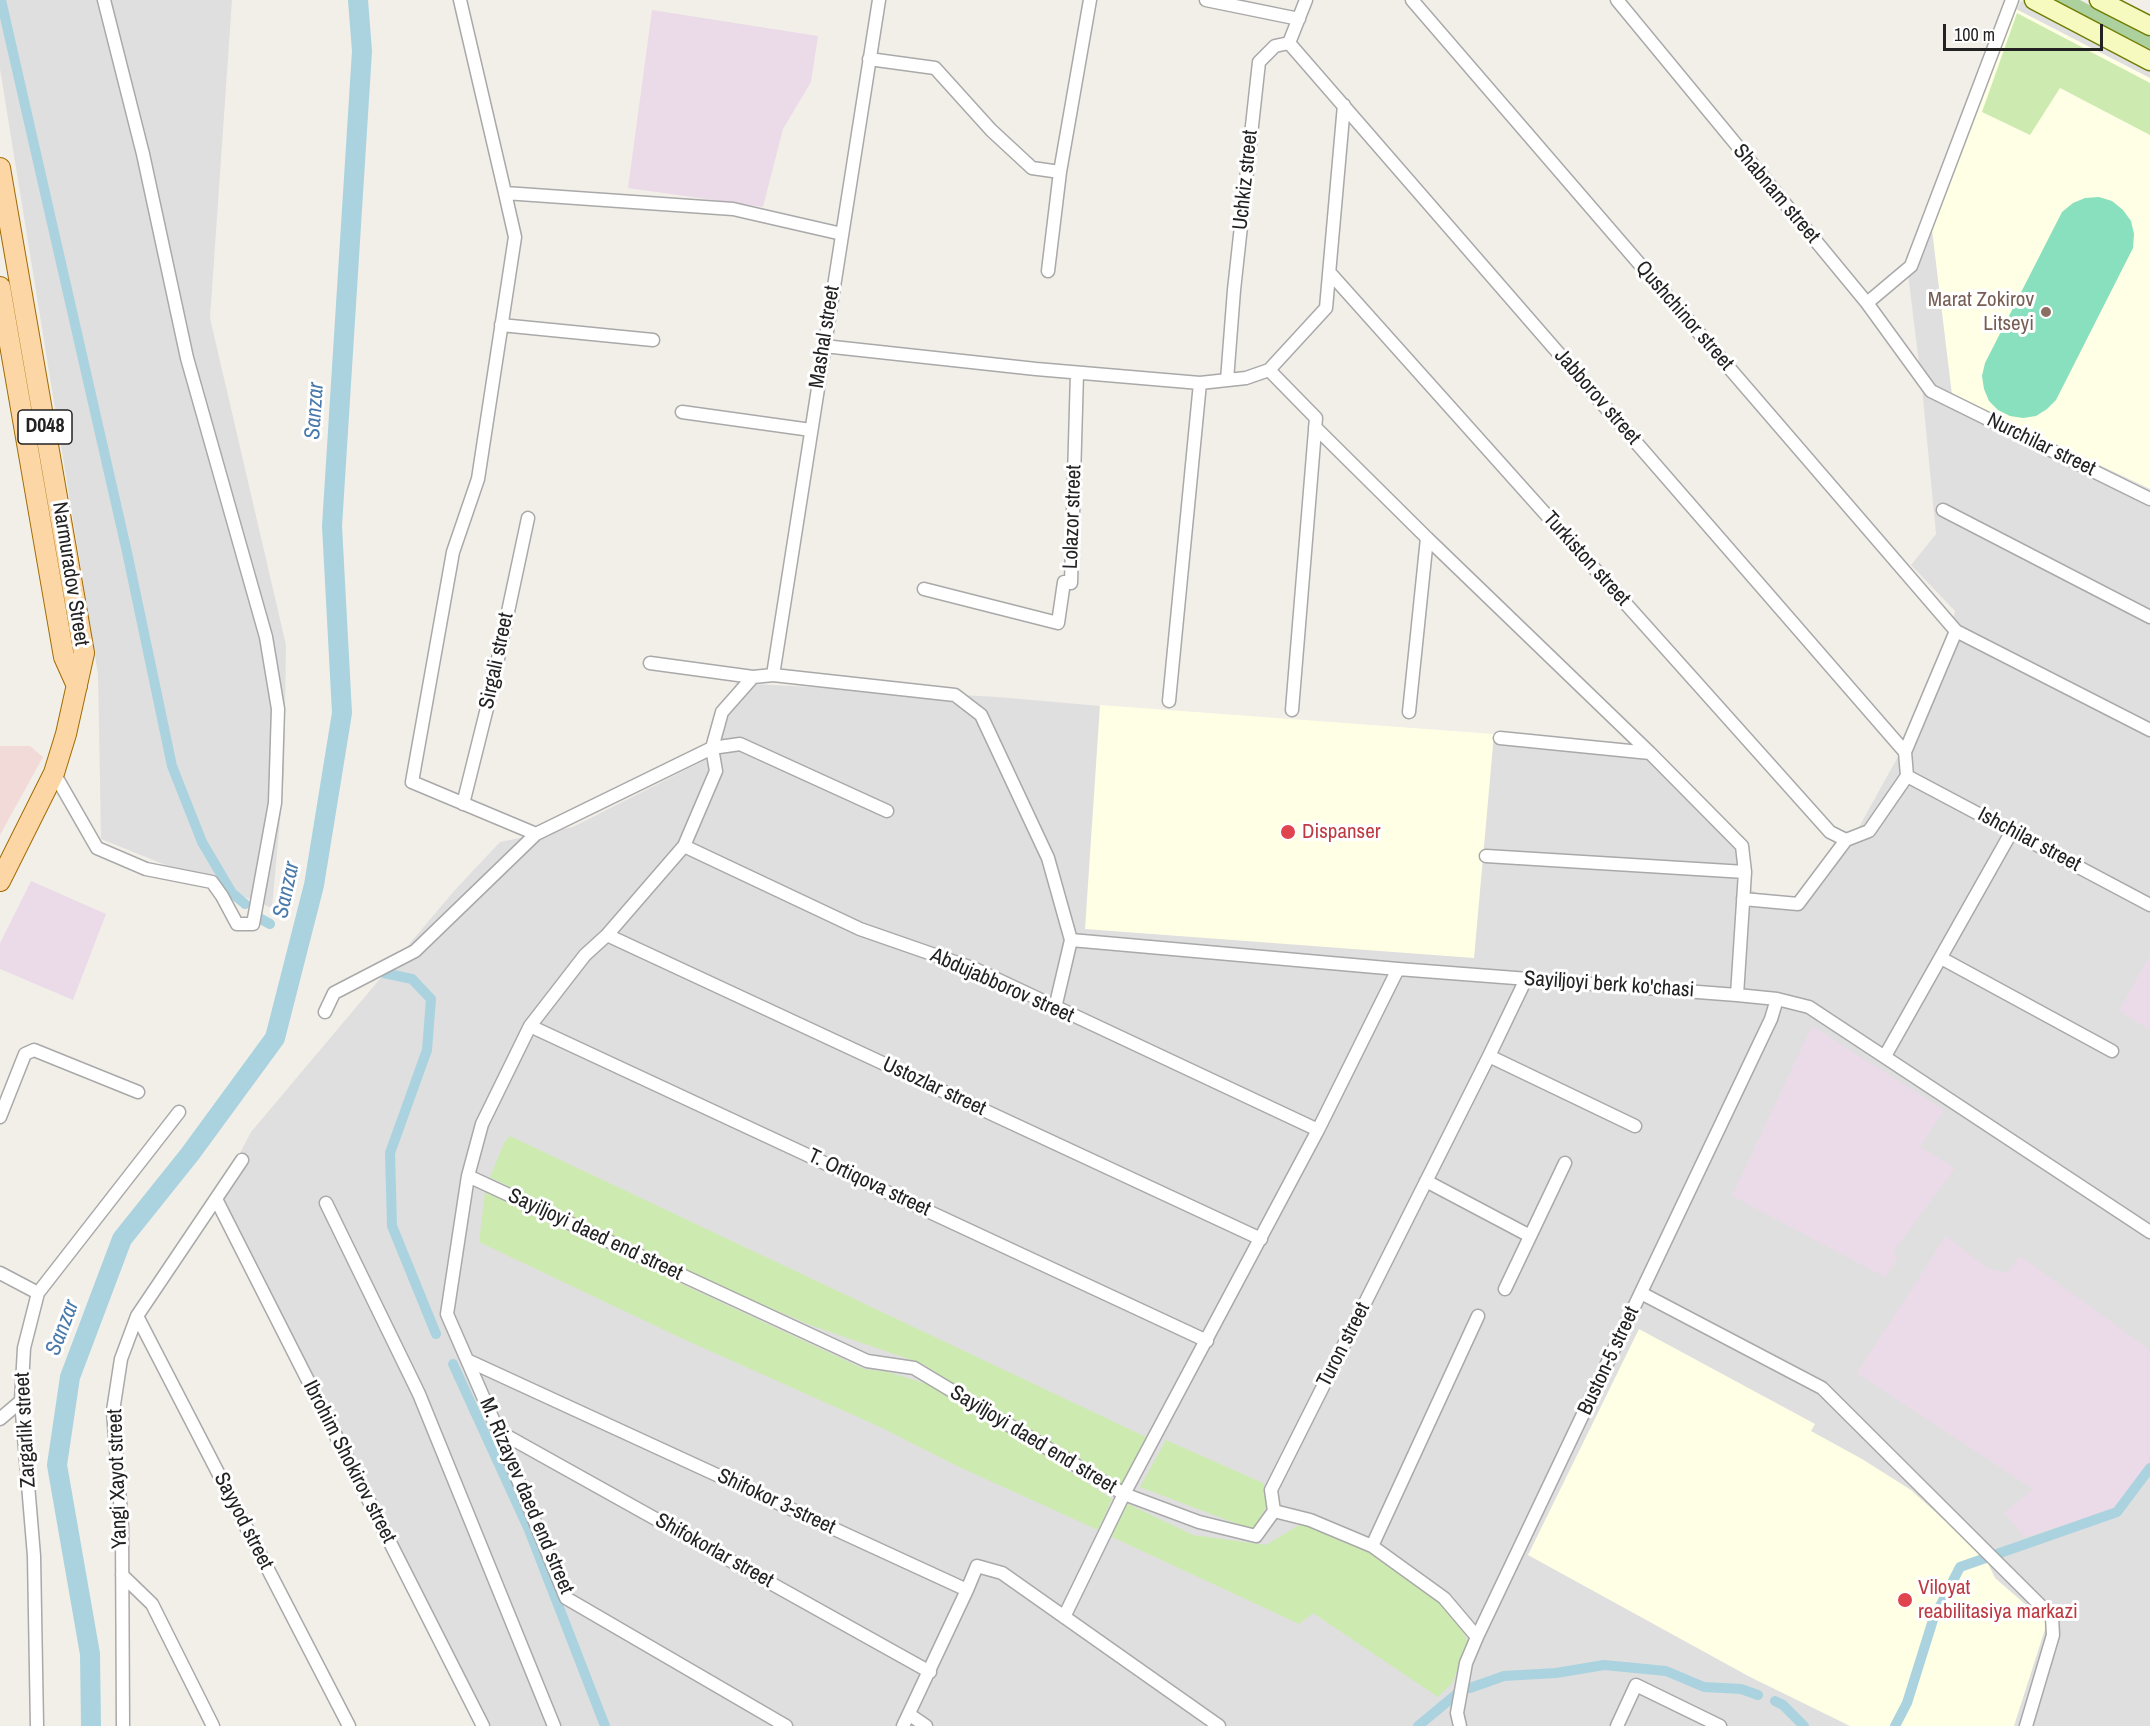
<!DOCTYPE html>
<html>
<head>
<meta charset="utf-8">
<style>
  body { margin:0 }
  #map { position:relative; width:2150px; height:1726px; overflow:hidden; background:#f2efe9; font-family:"Archivo Narrow",sans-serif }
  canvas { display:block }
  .scale { position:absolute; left:1943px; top:24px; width:160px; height:27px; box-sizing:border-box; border:3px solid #222; border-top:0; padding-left:8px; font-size:18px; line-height:21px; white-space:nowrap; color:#222; -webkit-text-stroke:4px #fff; paint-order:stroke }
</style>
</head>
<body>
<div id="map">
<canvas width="2150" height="1726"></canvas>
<div class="scale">100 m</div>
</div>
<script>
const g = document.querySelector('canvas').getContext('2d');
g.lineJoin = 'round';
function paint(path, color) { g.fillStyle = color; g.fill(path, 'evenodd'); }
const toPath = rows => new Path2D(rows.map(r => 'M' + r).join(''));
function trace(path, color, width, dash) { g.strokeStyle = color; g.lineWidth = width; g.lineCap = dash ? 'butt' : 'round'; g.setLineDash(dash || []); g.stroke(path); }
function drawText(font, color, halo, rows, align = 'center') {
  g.font = font + ' "Archivo Narrow",sans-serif'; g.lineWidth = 6; g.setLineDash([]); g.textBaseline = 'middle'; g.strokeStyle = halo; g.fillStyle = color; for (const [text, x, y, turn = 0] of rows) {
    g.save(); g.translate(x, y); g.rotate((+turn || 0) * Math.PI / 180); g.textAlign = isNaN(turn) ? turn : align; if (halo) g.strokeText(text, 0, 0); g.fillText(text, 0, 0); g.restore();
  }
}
paint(toPath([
  [0,0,232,0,210,318,286,645,284,776,272,908,101,839,98,674,0,69],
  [2021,1,2150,70,2150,1726,491,1726,219,1193,251,1132,454,891,500,842,573,827,701,762,736,683,998,697,1517,743,1648,757,1748,845,1751,890,1790,908,1859,827,1941,679,1955,611,1911,565,1936,534,1922,388,1906,257]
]), '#e0dfdf');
paint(toPath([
  [0,746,30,746,43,757,0,835]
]), '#f2dad9');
paint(toPath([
  [652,10,818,36,811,82,783,129,763,207,628,188],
  [31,881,106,914,73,1000,0,969,0,943],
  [2150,955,2150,1030,2119,1011],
  [1812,1026,1944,1110,1920,1147,1955,1168,1893,1252,1898,1258,1885,1277,1732,1196],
  [1946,1236,1987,1268,2007,1273,2020,1256,2150,1350,2150,1461,2114,1510,2025,1537,2004,1513,2033,1489,1857,1373]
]), '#ebdbe8');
paint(toPath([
  [2014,8,2150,78,2150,489,1952,395,1932,230],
  [1100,705,1494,734,1474,958,1085,929],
  [1639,1329,1815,1424,1811,1431,1862,1459,1911,1490,1985,1557,1995,1578,2047,1623,2014,1726,1850,1726,1750,1677,1528,1555]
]), '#ffffe5');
paint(toPath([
  [2017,13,2150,83,2150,135,2060,88,2030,135,1982,112],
  [510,1136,1146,1437,1121,1485,1013,1422,923,1364,810,1325,658,1260,490,1177,504,1143],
  [485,1192,864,1369,888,1372,927,1384,1028,1444,1112,1499,1098,1530,957,1466,880,1427,681,1338,479,1242],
  [1166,1440,1263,1483,1269,1502,1253,1530,1140,1487],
  [1126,1503,1193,1535,1266,1545,1304,1522,1369,1551,1442,1604,1462,1627,1467,1641,1453,1682,1438,1697,1313,1613,1299,1624,1110,1536]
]), '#cdebb0');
paint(toPath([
  [2056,0,2080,0,2150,37,2150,50]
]), '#add19e');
paint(toPath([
  [2099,197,2112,201,2123,210,2131,221,2134,234,2133,248,2056,400,2047,409,2036,416,2023,418,2010,416,1998,410,1989,401,1984,389,1982,376,1985,363,2062,212,2073,203,2085,198]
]), '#88e0be');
trace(toPath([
  [1,0,127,552,172,766,202,842,232,893,245,904],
  [259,918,270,924],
  [384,973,412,979,431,999,427,1050,390,1153,392,1226,436,1334],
  [453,1364,529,1530,605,1726],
  [1470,1688,1504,1676,1556,1673,1604,1665,1666,1671,1704,1687,1741,1689,1758,1695],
  [1775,1701,1783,1705,1804,1726],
  [1418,1726,1459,1692],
  [1895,1726,1907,1703,1933,1620,1960,1567,2117,1512,2150,1468]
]), '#aad3df', 10);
trace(toPath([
  [91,1726,90,1654,57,1465,70,1377,122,1239,190,1154,275,1038,314,885,342,713,332,526,362,51,358,0]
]), '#aad3df', 20);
const minor = toPath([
  [460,0,505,193,733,209,842,234],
  [1206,0,1299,19],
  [1412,0,1956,631,2150,730],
  [1617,0,1867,303,1931,391,2150,499],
  [1289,43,1905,752],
  [869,59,935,68,991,130,1032,168,1060,172],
  [505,193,515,237,478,479,453,552,412,782,536,834],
  [1048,271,1060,172,1090,0],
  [1330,273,1830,832,1846,840],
  [1867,303,1911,266,2012,0],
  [501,325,653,340],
  [824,346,1036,369,1200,383,1246,378,1269,370],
  [1227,380,1234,290,1259,62,1275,46,1289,43,1306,0],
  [682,412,811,430],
  [1315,427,1427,538,1409,712],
  [1943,510,2150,617],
  [1427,538,1650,753],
  [924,589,1058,623,1064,582,1071,583,1077,373],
  [650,663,753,677],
  [773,675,879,0],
  [1169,701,1200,383],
  [1292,710,1316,418,1269,370,1326,308,1344,105],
  [1500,738,1650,753,1742,846,1745,872,1737,995],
  [54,773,97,848,146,869,212,882,222,896,237,924,253,924,275,803,278,709,266,637,187,358,143,154,104,0],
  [1907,776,2150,905],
  [463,804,490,696,528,518],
  [684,846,860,929,975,969,1318,1130],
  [1486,856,1745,872],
  [1743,899,1798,904,1846,840,1869,831,1907,776,1905,752,1956,631],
  [607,935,1261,1239],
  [1071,940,1398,969,1737,995,1777,999,1809,1007,2150,1232],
  [1941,958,2112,1051],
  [325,1012,334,993,415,951,536,834,712,748,740,744,887,811],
  [530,1026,1207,1341],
  [1489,1056,1635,1126],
  [1885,1056,2012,831],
  [0,1117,25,1054,34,1050,138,1092],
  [468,1176,867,1361,914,1368,1124,1494,1318,1130,1398,969],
  [1426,1181,1530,1236],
  [216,1199,483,1726],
  [326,1203,419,1394,554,1726],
  [0,1273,38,1293],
  [1505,1289,1565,1163],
  [1641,1293,1822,1388,2052,1617,2053,1635,2026,1726],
  [137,1316,349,1726],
  [469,1361,967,1590,977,1566,1002,1573,1219,1726],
  [0,1419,21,1401],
  [498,1431,930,1672],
  [1274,1511,1271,1490,1489,1056,1526,979],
  [1372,1546,1478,1316],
  [122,1575,152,1604,213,1726],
  [1064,1617,1124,1494,1199,1522,1256,1536,1274,1511,1310,1520,1372,1546,1444,1598,1477,1637],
  [910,1715,926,1726],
  [37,1726,34,1556,21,1401,24,1348,38,1293,179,1112],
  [123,1726,122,1527,113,1411,121,1359,137,1316,242,1160],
  [786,1726,566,1598,498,1431,447,1314,468,1176,482,1124,530,1026,585,955,607,935,684,846,716,771,712,748,722,712,753,677,773,675,955,695,981,715,1048,858,1071,940,1055,1008],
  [903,1726,967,1590],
  [1460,1726,1457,1713,1466,1663,1477,1637,1771,1019,1777,999],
  [1617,1726,1636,1685,1720,1726]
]);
const secondary = toPath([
  [2034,0,2150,61],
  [2099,0,2150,26]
]);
const primary = toPath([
  [0,168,84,653,66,734,54,773,0,881],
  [0,287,64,657,77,686]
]);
trace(minor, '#a9a9a9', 15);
trace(secondary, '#707d05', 21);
trace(primary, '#a06b00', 22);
trace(minor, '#fff', 12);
trace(secondary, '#f7fabf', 18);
trace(primary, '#fcd6a4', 20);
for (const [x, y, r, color] of [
  [2046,312,6,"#8d6e63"],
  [1288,832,8,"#e0444e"],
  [1905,1600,8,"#e0444e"]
]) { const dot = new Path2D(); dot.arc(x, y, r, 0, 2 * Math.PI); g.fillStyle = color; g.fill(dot); trace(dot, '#fff', 2); }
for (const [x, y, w] of [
  [45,427,54]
]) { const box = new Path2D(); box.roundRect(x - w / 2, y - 17, w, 34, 4.5); g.fillStyle = '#fff'; g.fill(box); trace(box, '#222', 1.5); }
drawText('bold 20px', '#222', null, [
  ["D048",45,427]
]);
drawText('21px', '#222', '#fff', [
  ["Uchkiz street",1246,180,-84],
  ["Shabnam street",1776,194,50],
  ["Qushchinor street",1684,316,49],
  ["Mashal street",825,337,-81],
  ["Jabborov street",1597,397,49],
  ["Nurchilar street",2041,445,26],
  ["Lolazor street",1073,517,-88],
  ["Turkiston street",1586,559,48],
  ["Narmuradov Street",70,574,81],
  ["Sirgali street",497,661,-78],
  ["Ishchilar street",2029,840,28],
  ["Sayiljoyi berk ko'chasi",1609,985,4],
  ["Abdujabborov street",1002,986,24],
  ["Ustozlar street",934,1087,25],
  ["T. Ortiqova street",869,1183,25],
  ["Sayiljoyi daed end street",595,1235,25],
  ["Turon street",1344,1345,-63],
  ["Buston-5 street",1609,1361,-65],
  ["Zargarlik street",26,1430,-93],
  ["Sayiljoyi daed end street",1033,1440,31],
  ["Ibrohim Shokirov street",349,1462,63],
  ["Yangi Xayot street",118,1479,-92],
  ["M. Rizayev daed end street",526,1496,67],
  ["Shifokor 3-street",776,1502,25],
  ["Sayyod street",243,1521,63],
  ["Shifokorlar street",714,1551,29]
]);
drawText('21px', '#785e54', '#fff', [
  ["Marat Zokirov",2034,300],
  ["Litseyi",2034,324]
], 'right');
drawText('21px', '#be3a42', '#fff', [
  ["Dispanser",1302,832],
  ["Viloyat",1918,1588],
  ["reabilitasiya markazi",1918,1612]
], 'left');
drawText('italic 22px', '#4a7aab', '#fff', [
  ["Sanzar",315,411,-86],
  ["Sanzar",287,890,-78],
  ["Sanzar",63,1328,-69]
]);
</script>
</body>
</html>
